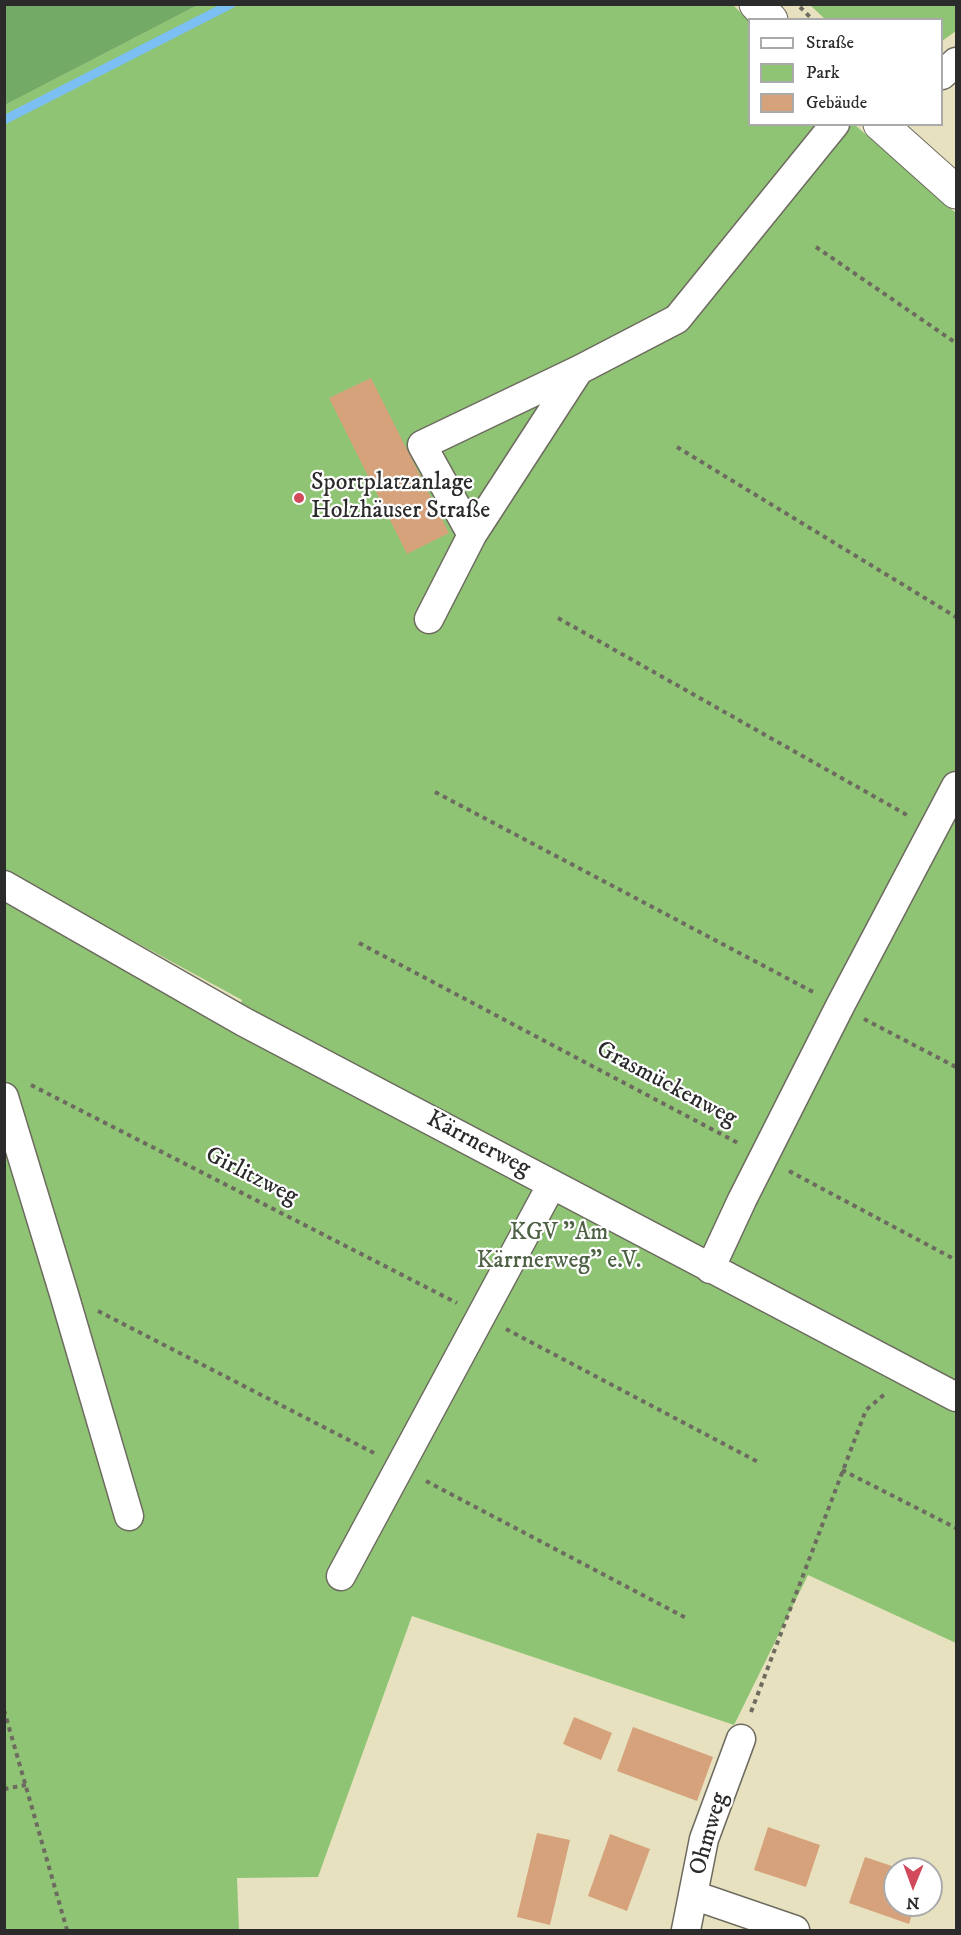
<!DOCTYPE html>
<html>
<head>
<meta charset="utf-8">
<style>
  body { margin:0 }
  #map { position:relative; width:961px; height:1935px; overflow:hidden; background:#e8e1bf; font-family:"IM FELL DW Pica",serif }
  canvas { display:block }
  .frame { position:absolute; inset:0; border:6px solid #2b2b2b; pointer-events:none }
  .legend { position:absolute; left:748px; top:18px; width:195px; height:108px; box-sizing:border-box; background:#fff; border:2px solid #aaa; margin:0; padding:8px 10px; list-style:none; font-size:18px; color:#2b2b2b }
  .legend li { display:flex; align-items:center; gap:12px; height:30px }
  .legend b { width:30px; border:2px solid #aaa }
  .north { position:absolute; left:883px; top:1857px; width:60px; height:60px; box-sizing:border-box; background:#fff; border:2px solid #aaa; border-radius:50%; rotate:181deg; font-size:16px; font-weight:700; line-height:24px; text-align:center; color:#2b2b2b }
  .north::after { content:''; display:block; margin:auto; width:21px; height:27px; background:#d1495b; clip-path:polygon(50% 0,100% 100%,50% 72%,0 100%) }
</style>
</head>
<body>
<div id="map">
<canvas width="961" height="1935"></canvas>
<div class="frame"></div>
<ul class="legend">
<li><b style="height:8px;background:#fff"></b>Straße</li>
<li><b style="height:16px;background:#8fc475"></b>Park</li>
<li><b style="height:16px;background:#d6a27c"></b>Gebäude</li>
</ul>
<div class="north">N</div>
</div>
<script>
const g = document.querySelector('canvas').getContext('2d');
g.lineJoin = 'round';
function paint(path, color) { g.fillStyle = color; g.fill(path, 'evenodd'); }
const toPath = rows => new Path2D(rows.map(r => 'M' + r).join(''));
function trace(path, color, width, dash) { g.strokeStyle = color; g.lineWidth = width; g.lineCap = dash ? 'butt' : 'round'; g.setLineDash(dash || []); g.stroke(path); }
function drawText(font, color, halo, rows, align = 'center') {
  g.font = font + ' "IM FELL DW Pica",serif'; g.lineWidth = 4.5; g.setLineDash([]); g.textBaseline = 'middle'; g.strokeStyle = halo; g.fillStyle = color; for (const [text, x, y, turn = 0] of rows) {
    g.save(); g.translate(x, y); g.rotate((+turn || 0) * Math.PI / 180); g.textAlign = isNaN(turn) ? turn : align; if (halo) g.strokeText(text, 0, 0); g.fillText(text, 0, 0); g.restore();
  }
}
paint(toPath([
  [198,5,733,5,749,21,750,124,855,125,956,213,956,1643,808,1575,734,1725,412,1616,318,1877,237,1878,239,1930,5,1930,4,896,233,1023,242,1000,5,871,5,105],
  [810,5,956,5,956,31,942,41,942,20,825,19]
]), '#8fc475');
paint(toPath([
  [5,4,198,4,198,5,5,105]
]), '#73aa66');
trace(toPath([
  [4,120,231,4]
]), '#7cbff2', 9);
paint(toPath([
  [371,378,449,533,407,554,329,398],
  [574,1717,612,1733,601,1760,563,1744],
  [633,1727,713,1757,697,1801,617,1771],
  [768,1827,820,1845,806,1887,754,1870],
  [537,1833,570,1840,550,1925,517,1917],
  [610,1834,650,1849,627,1911,588,1896],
  [865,1857,895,1867,895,1905,915,1905,909,1924,849,1903]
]), '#d6a27c');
const minor = toPath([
  [942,75,956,62],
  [472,535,422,445,579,370,677,319,835,124],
  [429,619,472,535,579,370],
  [4,885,244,1022,956,1397],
  [4,1097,64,1294,129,1516],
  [710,1269,742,1200,840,1006,956,786],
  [341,1576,552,1184],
  [693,1895,795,1930],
  [686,1930,704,1839,741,1739]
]);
const major = toPath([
  [756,4,771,20],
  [880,124,956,192]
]);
trace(minor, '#6d6b5f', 31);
trace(major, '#6d6b5f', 35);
trace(toPath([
  [800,7,813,20],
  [816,247,956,343],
  [677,447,956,617],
  [558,618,907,815],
  [435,792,815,993],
  [359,943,738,1143],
  [864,1019,956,1067],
  [31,1085,457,1303],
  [789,1171,956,1260],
  [98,1311,374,1453],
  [506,1329,760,1463],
  [842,1470,956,1528],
  [426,1481,688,1619],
  [4,1710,67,1930],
  [751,1712,866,1410,886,1393],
  [4,1789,26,1785]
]), '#6d6b5f', 4, [4.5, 4.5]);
trace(minor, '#fff', 28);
trace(major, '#fff', 33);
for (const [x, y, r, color] of [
  [299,498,6,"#d1495b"]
]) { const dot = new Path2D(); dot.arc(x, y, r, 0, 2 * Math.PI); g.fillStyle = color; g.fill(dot); trace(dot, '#fff', 2); }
drawText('24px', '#2b2b2b', '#fff', [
  ["Sportplatzanlage",311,484],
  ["Holzhäuser Straße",311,512]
], 'left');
drawText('24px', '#2b2b2b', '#fff', [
  ["Grasmückenweg",666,1085,28],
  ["Kärrnerweg",478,1145,28],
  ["Girlitzweg",251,1177,27],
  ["Ohmweg",710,1834,-74]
]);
drawText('24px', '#4e6145', '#fff', [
  ["KGV \"Am",559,1234],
  ["Kärrnerweg\" e.V.",559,1262]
]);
</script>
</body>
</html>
